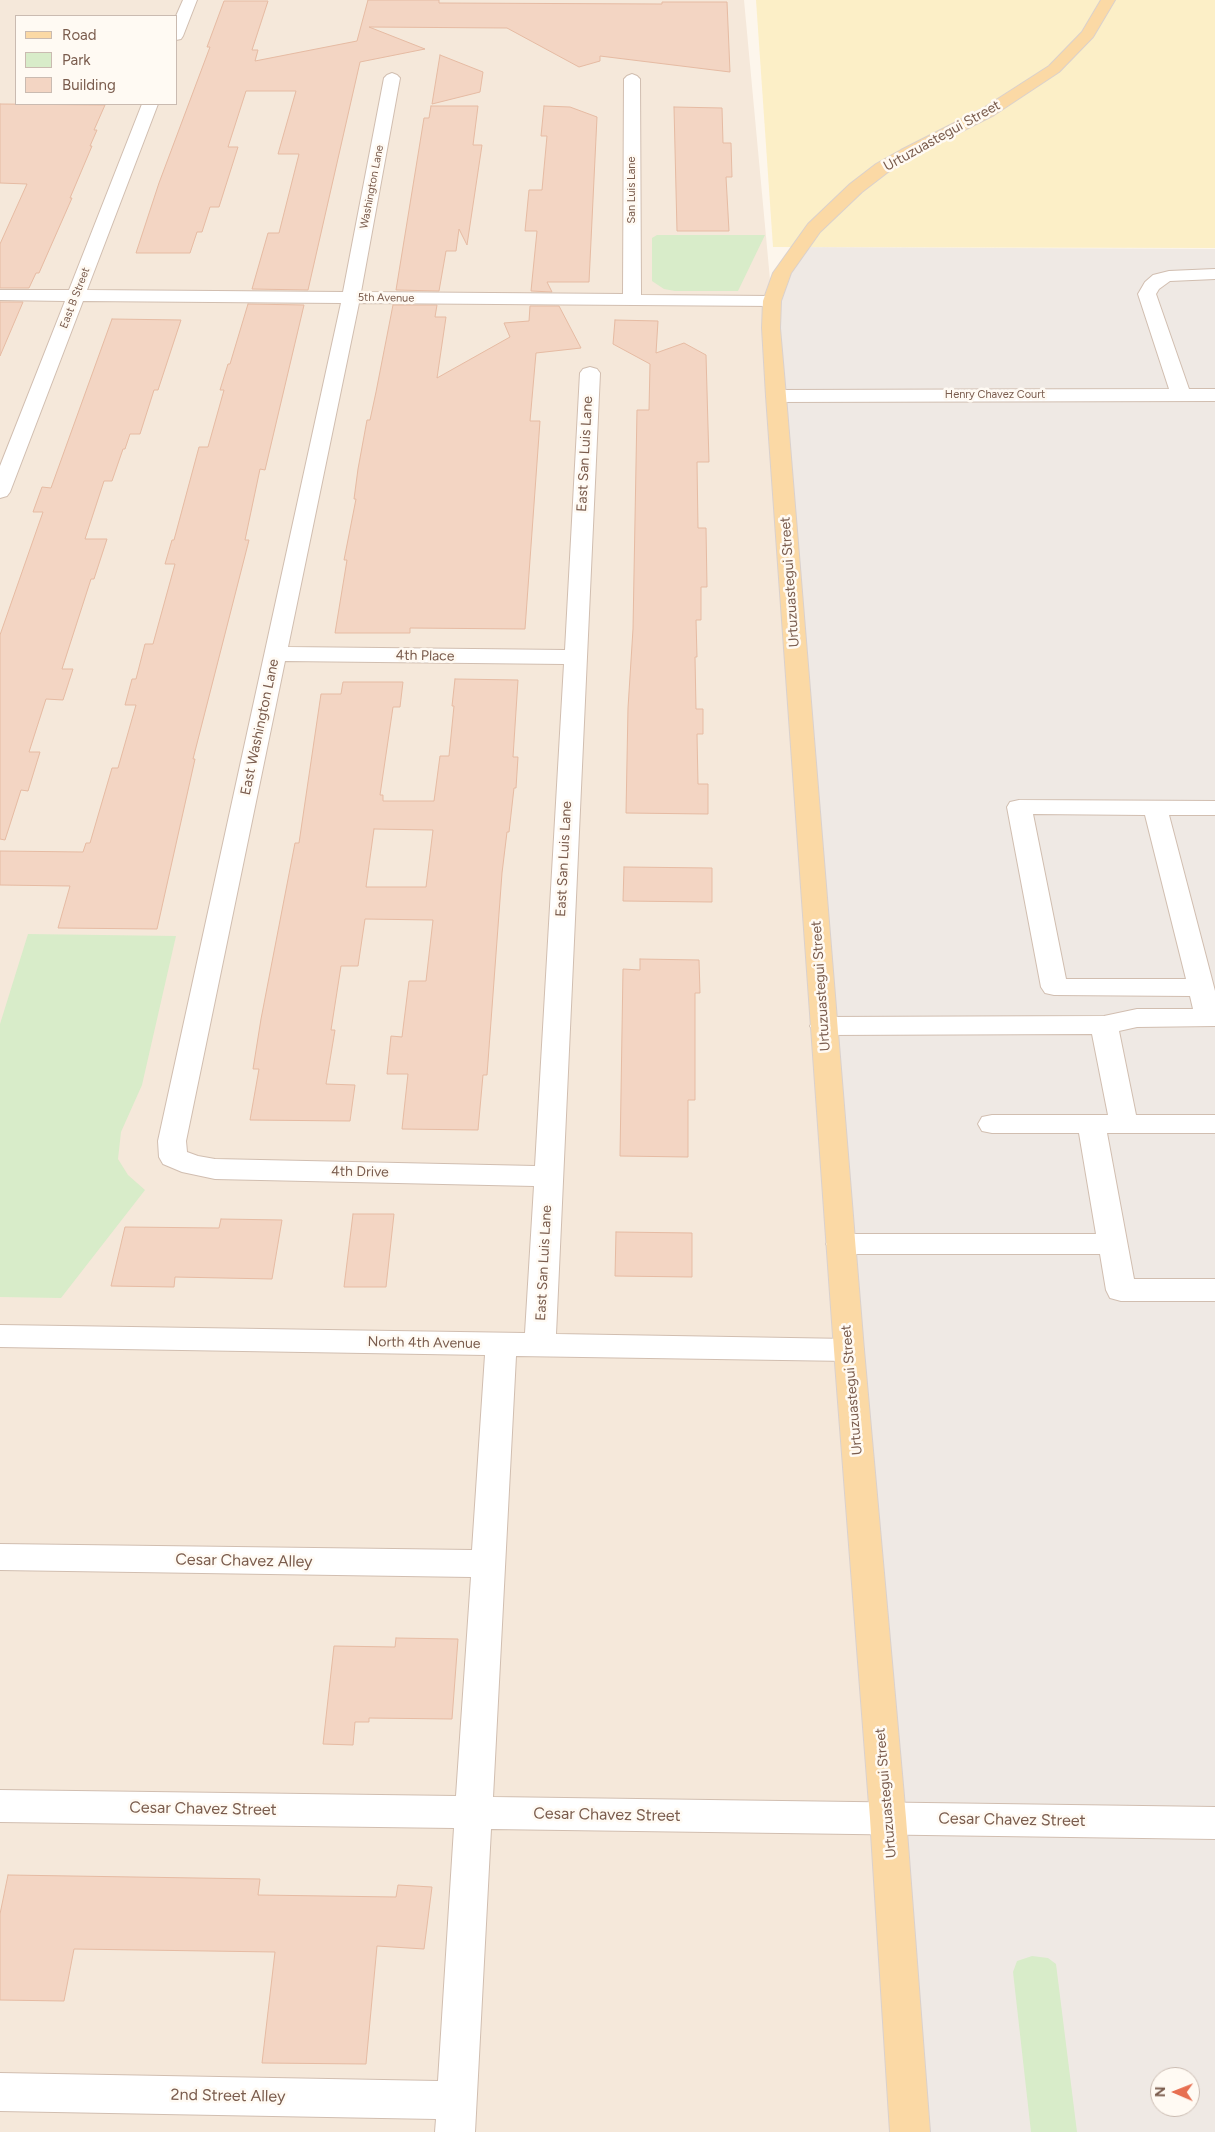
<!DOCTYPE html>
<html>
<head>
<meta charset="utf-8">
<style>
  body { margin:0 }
  #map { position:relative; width:1215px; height:2132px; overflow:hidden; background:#fdf6ec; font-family:Figtree,sans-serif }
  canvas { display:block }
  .legend { position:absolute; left:15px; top:15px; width:162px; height:90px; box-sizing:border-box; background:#fffaf3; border:1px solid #cabbb1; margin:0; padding:6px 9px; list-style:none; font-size:15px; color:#7a5c4d }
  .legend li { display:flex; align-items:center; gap:10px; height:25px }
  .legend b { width:25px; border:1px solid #cabbb1 }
  .north { position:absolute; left:1150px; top:2067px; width:50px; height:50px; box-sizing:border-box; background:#fffaf3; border:1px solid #cabbb1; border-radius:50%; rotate:271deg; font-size:14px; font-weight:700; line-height:20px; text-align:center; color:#7a5c4d }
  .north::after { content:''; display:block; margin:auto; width:18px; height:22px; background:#e76f51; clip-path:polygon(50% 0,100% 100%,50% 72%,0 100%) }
</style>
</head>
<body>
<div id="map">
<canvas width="1215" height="2132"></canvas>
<ul class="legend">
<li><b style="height:6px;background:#fbd9a5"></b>Road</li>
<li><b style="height:14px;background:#d8ecc9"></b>Park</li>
<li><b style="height:14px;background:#f3d5c3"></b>Building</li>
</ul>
<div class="north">N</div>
</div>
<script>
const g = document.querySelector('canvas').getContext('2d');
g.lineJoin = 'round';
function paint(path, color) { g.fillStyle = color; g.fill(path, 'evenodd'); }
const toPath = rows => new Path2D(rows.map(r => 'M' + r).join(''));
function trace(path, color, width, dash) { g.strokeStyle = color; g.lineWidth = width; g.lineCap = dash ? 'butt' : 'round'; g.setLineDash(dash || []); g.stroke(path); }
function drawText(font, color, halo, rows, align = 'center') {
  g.font = font + ' Figtree,sans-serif'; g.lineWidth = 5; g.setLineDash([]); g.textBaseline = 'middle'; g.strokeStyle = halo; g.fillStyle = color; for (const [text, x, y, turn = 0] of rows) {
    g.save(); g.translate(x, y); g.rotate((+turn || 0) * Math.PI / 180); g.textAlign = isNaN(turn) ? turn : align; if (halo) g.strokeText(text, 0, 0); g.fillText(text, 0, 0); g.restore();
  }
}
paint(toPath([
  [0,0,744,0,772,301,910,2132,0,2132],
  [16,16,176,16,176,104,16,104]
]), '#f5e8da');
paint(toPath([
  [800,247,1215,249,1215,2132,910,2132,776,396,782,273],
  [1160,2077,1190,2077,1190,2107,1160,2107]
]), '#efe9e4');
paint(toPath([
  [657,235,765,235,738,291,675,291,664,289,652,281,652,238],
  [28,934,176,936,142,1085,121,1132,118,1159,128,1175,145,1190,61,1298,0,1297,0,1024],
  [1032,1956,1048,1958,1056,1964,1077,2132,1031,2132,1013,1972,1017,1961]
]), '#d8ecc9');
paint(toPath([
  [756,0,1215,0,1215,248,773,247]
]), '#fcefc7');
const building = toPath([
  [368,0,439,0,439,3,662,4,662,2,727,2,730,72,600,56,600,61,579,67,507,28,369,27,425,49,360,62,308,290,252,289,268,233,279,233,299,154,278,154,296,91,246,91,228,147,238,147,219,207,210,207,202,232,197,232,190,253,136,253,159,183,210,47,207,47,224,1,268,1,252,50,258,50,255,61,357,41,368,0],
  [440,55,483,72,480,92,432,104,440,55],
  [0,104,105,105,94,130,97,130,90,146,92,146,70,198,72,198,39,273,36,273,29,288,0,288,0,244,27,184,0,183,0,104],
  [431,106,478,106,473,145,482,145,467,245,459,229,456,251,446,251,439,291,396,290,424,118,429,118,431,106],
  [544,106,570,107,597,117,589,282,547,282,552,292,531,291,537,231,525,231,529,190,542,190,547,136,541,136,544,106],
  [674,107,722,108,723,143,731,143,732,177,726,177,729,231,677,231,674,107],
  [0,302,23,302,0,356,0,302],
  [248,304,304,305,265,470,260,469,245,540,249,540,193,759,195,759,157,929,58,928,70,886,0,885,0,851,83,852,86,843,90,843,112,768,118,768,136,705,125,705,132,679,136,679,145,644,153,644,175,564,165,564,172,540,174,540,199,447,208,447,224,390,220,390,228,364,230,364,248,304],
  [393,305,437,305,435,317,446,317,437,378,510,337,504,323,529,321,530,306,559,306,581,348,536,353,530,421,540,421,525,629,410,628,410,633,335,633,347,560,344,560,356,499,354,499,358,469,367,420,370,420,376,392,393,305],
  [112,319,181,320,158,390,154,390,140,434,130,434,125,449,123,449,112,481,104,481,85,539,107,539,94,579,91,579,62,669,73,669,63,700,46,699,29,752,40,752,28,791,21,790,5,840,0,839,0,635,43,512,33,512,42,487,51,488,112,319],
  [615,320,658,321,656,353,684,343,706,355,709,462,697,462,698,528,706,528,707,587,701,587,701,620,696,620,697,657,695,657,696,709,703,709,703,734,697,734,698,784,708,784,708,814,626,813,628,708,633,629,637,410,649,410,650,364,613,344,615,320],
  [455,679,518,680,513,757,518,757,516,788,514,788,509,832,507,832,502,873,487,1075,483,1075,478,1130,402,1129,408,1074,387,1074,391,1036,402,1037,409,981,426,981,433,920,365,919,358,966,341,966,331,1030,335,1030,326,1084,355,1085,350,1121,250,1120,259,1069,253,1069,261,1019,295,843,299,843,321,694,341,694,343,682,403,682,400,707,393,707,380,795,383,795,383,801,434,801,440,756,449,756,454,706,452,706,455,679],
  [374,829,433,830,426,887,366,887,374,829],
  [624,867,712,868,712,902,623,901,624,867],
  [640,959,699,960,700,993,695,993,695,1100,688,1100,688,1157,620,1156,623,969,640,970,640,959],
  [353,1214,394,1214,386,1287,344,1287,353,1214],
  [221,1219,282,1220,272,1279,175,1277,174,1287,111,1286,125,1227,219,1228,221,1219],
  [616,1232,692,1233,692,1277,615,1276,616,1232],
  [396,1638,458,1639,452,1719,369,1718,369,1722,355,1722,353,1745,323,1744,334,1646,395,1647,396,1638],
  [8,1875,260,1879,258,1895,396,1897,398,1885,432,1887,424,1949,377,1946,366,2064,262,2063,275,1952,74,1949,64,2001,0,2000,0,1914,8,1875]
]);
paint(building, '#f3d5c3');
trace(building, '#e6bba3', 1);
const minor = toPath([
  [183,0,197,0,183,36,181,39,176,40,176,16,183,0],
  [392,73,397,75,400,78,361,292,623,294,624,79,627,76,632,74,637,76,640,79,641,295,772,296,778,297,781,301,778,305,772,306,359,303,288,647,565,650,580,373,583,369,590,367,597,369,600,373,556,1334,849,1339,860,1342,864,1350,860,1358,849,1361,516,1356,493,1797,1215,1807,1215,1839,491,1829,475,2132,435,2132,436,2119,0,2111,0,2073,438,2081,454,1828,0,1822,0,1790,456,1796,471,1577,0,1570,0,1544,472,1550,485,1355,0,1347,0,1325,525,1333,534,1186,215,1179,182,1172,163,1164,159,1157,158,1141,341,303,83,301,10,492,7,496,0,498,0,466,65,301,0,300,0,290,69,290,142,104,158,104,87,290,343,292,384,78,387,75,392,73],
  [285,661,564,664,535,1166,215,1159,198,1156,187,1152,186,1141,285,661],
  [1215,269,1215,279,1170,281,1159,289,1156,294,1189,389,1215,389,1215,401,776,402,769,400,766,396,769,392,776,390,1169,389,1138,294,1145,282,1153,275,1169,271,1215,269],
  [1019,800,1215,801,1215,815,1169,815,1215,991,1215,1026,1137,1027,1119,1031,1136,1115,1215,1115,1215,1133,1107,1133,1134,1279,1215,1279,1215,1301,1121,1301,1110,1298,1106,1290,1100,1254,841,1254,831,1251,826,1244,831,1237,841,1234,1096,1234,1079,1133,992,1133,982,1131,978,1124,982,1117,992,1115,1108,1115,1092,1034,824,1035,814,1032,810,1026,814,1020,824,1017,1104,1016,1137,1009,1193,1009,1190,996,1054,995,1045,993,1041,987,1007,807,1010,802,1019,800],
  [1033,814,1145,815,1186,979,1066,979,1033,814]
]);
const major = toPath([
  [1101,0,1115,0,1093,37,1059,72,994,115,913,156,888,172,862,192,820,232,791,273,781,301,780,328,786,396,864,1350,906,1818,930,2132,890,2132,870,1818,834,1350,766,396,762,328,763,301,773,273,808,224,850,184,876,164,901,150,982,109,1049,66,1082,32,1101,0]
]);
trace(minor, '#d1beb0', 2);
trace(major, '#dad1cd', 2);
paint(minor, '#fff');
paint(major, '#fbd9a5');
drawText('11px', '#7a5c4d', '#fffaf3', [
  ["Washington Lane",372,187,-79],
  ["San Luis Lane",632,190,-90],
  ["East B Street",75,298,-69],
  ["5th Avenue",386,298,1],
  ["Henry Chavez Court",995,395]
]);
drawText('14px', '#7a5c4d', '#fffaf3', [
  ["Urtuzuastegui Street",942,136,-29],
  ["East San Luis Lane",585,454,-87],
  ["Urtuzuastegui Street",790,582,-94],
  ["4th Place",425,656,1],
  ["East Washington Lane",260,727,-78],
  ["East San Luis Lane",564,859,-87],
  ["Urtuzuastegui Street",821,986,-94],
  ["4th Drive",360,1172,1],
  ["East San Luis Lane",544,1263,-87],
  ["North 4th Avenue",424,1343,1],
  ["Urtuzuastegui Street",852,1390,-95],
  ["Urtuzuastegui Street",886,1793,-95]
]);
drawText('16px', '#7a5c4d', '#fffaf3', [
  ["Cesar Chavez Alley",244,1561,1],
  ["Cesar Chavez Street",203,1809,1],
  ["Cesar Chavez Street",607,1815,1],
  ["Cesar Chavez Street",1012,1820,1],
  ["2nd Street Alley",228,2096,1]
]);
</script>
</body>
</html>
